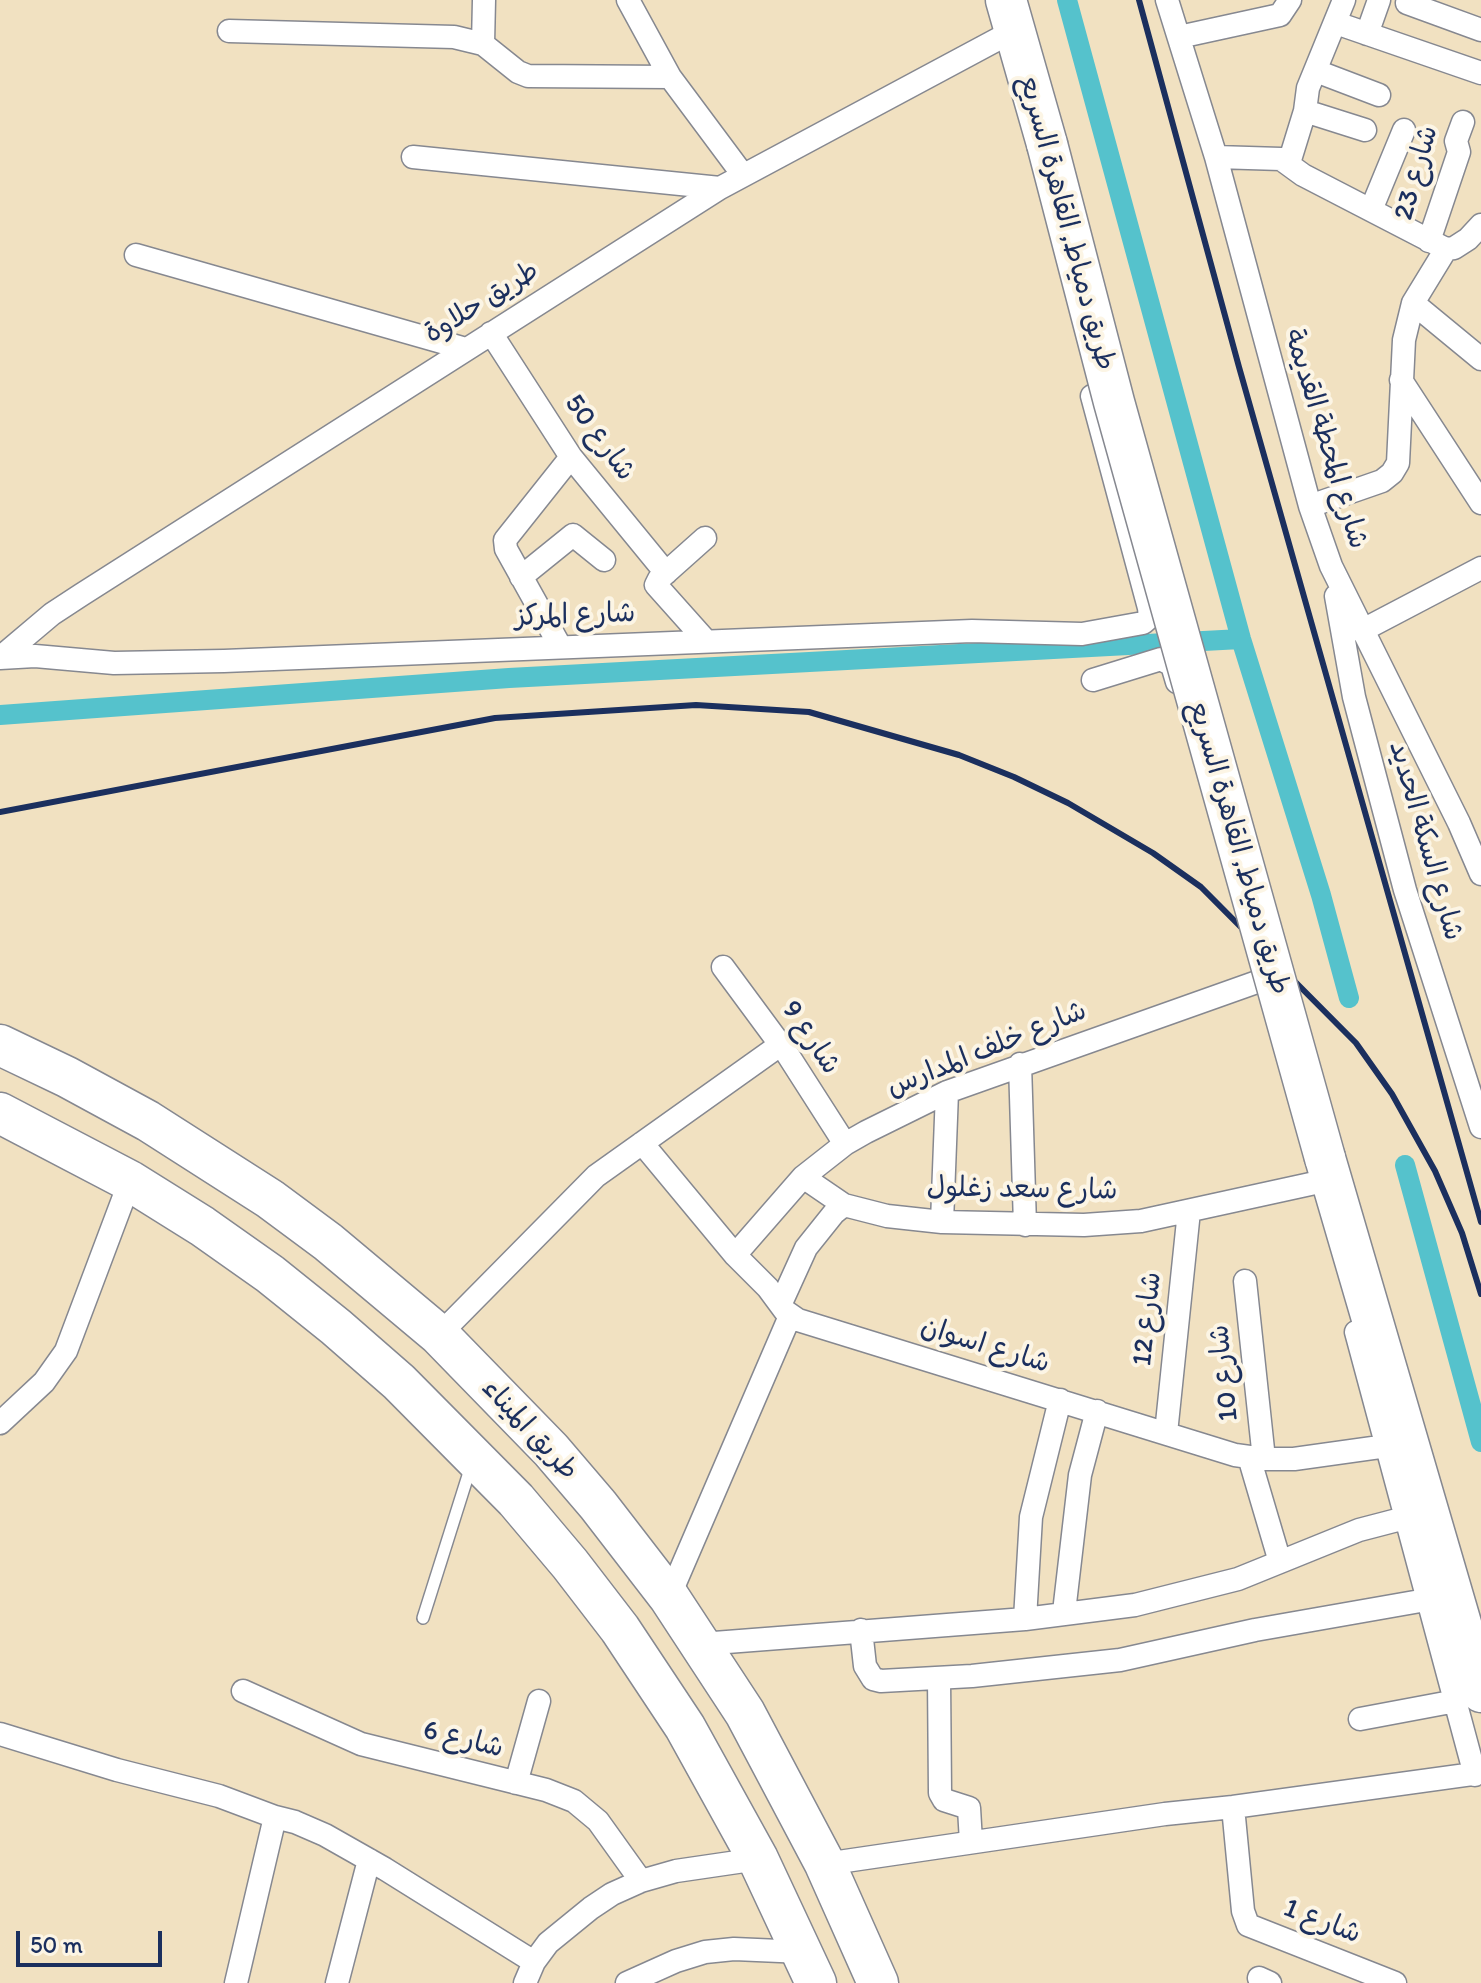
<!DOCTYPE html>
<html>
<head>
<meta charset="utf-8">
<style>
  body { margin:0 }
  #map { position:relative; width:1481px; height:1983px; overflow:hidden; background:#f1e1c1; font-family:Itim,sans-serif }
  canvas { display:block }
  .scale { position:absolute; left:16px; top:1931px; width:146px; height:36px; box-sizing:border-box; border:4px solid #1b2f5e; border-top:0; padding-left:10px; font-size:24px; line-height:28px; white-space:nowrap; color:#1b2f5e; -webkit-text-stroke:6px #fcf5e5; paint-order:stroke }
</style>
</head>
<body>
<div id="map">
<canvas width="1481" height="1983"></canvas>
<div class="scale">50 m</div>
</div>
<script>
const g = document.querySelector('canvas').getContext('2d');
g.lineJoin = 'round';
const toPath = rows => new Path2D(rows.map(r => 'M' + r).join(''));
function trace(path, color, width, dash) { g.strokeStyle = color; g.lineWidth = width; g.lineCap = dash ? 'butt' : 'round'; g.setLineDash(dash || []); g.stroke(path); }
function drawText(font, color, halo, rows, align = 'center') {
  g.font = font + ' Itim,"Playpen Sans Arabic",sans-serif'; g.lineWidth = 8; g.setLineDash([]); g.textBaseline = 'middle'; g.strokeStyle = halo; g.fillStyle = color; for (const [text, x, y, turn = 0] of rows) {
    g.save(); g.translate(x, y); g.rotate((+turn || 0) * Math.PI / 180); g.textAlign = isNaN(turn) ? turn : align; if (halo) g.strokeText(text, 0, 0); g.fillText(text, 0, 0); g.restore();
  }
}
trace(toPath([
  [1067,0,1241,639,1321,895,1349,998],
  [0,715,509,678,1241,639],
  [1405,1165,1481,1442]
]), '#55c2cc', 20);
const lane = toPath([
  [423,1618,471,1466]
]);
const street = toPath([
  [628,0,670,77,743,175],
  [1167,0,1216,157,1310,506,1331,566,1459,823,1481,874],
  [1407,3,1481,30],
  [1336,23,1481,73],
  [229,31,454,37,483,44,518,72,528,76,670,77],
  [1367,34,1379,0],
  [1179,37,1280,15,1290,0],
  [483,44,484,0],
  [1316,71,1379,95],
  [1305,111,1365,130],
  [413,157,720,188],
  [1216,157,1281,159,1303,175,1446,249,1454,248,1468,239,1481,225],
  [1289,163,1305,111,1308,88,1344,0],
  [1371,210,1404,130],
  [1429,241,1459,152,1456,141,1463,122],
  [136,255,466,349],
  [1413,303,1481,359],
  [491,333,571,457,666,573],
  [1401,380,1481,503],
  [1310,506,1382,481,1392,473,1398,463,1404,340,1413,303,1446,249],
  [705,538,659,579,656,585,706,641],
  [521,577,573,535,604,560],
  [1336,596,1354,697,1405,890,1481,1127],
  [1361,631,1481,568],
  [560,646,506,549,505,540,571,457],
  [1,657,52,614,81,595,720,188,1015,30],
  [0,658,35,656,114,663,224,661,972,631,1082,634,1143,623,1150,617,1149,608,1092,396],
  [1093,680,1161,659,1172,665,1177,682],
  [723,967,788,1055,845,1144],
  [1020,1064,1025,1225],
  [642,1143,735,1255,768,1288,785,1311,798,1320,1235,1455,1264,1459,1294,1459,1387,1446],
  [803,1177,844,1205],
  [942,1222,947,1092],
  [735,1255,803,1177,845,1144,866,1132,947,1092,1257,982],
  [1245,1281,1264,1459],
  [781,1303,806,1248,834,1213,844,1205,887,1216,942,1222,1084,1225,1141,1221,1315,1183],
  [1356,1332,1475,1775],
  [439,1335,596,1176,780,1045],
  [0,1423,44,1382,66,1351,130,1181],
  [1166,1433,1189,1211],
  [1249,1457,1280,1562],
  [669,1597,790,1316],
  [1064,1612,1080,1475,1097,1411],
  [1025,1619,1031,1517,1060,1400],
  [861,1630,865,1666,873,1679,881,1681,972,1676,1120,1660,1255,1630,1426,1600],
  [701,1644,1025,1619,1135,1605,1238,1579,1359,1530,1405,1518],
  [939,1678,940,1793,944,1800,969,1808,971,1842],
  [243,1691,361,1744,546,1790,574,1801,598,1821,641,1881],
  [1360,1719,1456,1701],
  [0,1734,117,1770,219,1796,275,1817],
  [516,1783,539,1701],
  [1233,1807,1243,1911,1248,1925,1395,1983],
  [825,1864,1165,1814,1233,1807,1481,1773],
  [1259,1978,1270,1983],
  [236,1983,275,1817,295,1822,325,1835,385,1869,534,1962],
  [337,1983,369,1860],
  [525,1983,534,1962,548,1943,591,1908,612,1894,641,1881,676,1871,758,1859],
  [627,1983,676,1961,705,1952,734,1949,803,1952]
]);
const highway = toPath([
  [1006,0,1047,144],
  [0,1045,67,1077,148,1121,270,1199,328,1242,439,1335,551,1450,598,1505,669,1597,745,1713,825,1864,878,1983],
  [0,1113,130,1181,202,1226,270,1274,336,1327,399,1382,516,1500,570,1564,620,1629,685,1727,758,1859,816,1983],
  [1325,1158,1481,1692]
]);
trace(lane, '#868890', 14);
trace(street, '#868890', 25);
trace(highway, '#868890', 43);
trace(lane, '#fff', 11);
trace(street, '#fff', 22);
trace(highway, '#fff', 40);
trace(toPath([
  [1139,0,1239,367,1481,1222],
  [0,812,495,718,696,705,809,712,959,755,1014,777,1068,803,1153,853,1201,887,1356,1043,1392,1094,1435,1171,1462,1233,1481,1294]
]), '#1b2f5e', 6);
const highwayBridge = toPath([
  [1047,144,1114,402,1325,1158]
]);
trace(highwayBridge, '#868890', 43, []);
trace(highwayBridge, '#fff', 40);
drawText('28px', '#1b2f5e', '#fcf5e5', [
  ["شارع 23",1417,173,-74],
  ["طريق دمياط, القاهرة السريع",1066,223,75],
  ["طريق حلاوة",482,303,-32],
  ["شارع 50",599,438,54],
  ["شارع المحطة القديمة",1325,439,73],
  ["شارع المركز",575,616,-2],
  ["شارع السكة الحديد",1425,841,74],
  ["طريق دمياط, القاهرة السريع",1238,848,74],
  ["شارع 9",810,1038,56],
  ["شارع خلف المدارس",987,1050,-22],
  ["شارع سعد زغلول",1022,1190,1],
  ["شارع 12",1148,1319,-84],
  ["شارع اسوان",985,1346,17],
  ["شارع 10",1225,1373,-96],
  ["طريق الميناء",529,1430,47],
  ["شارع 6",463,1740,14],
  ["شارع 1",1322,1922,21]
]);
</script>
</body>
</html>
